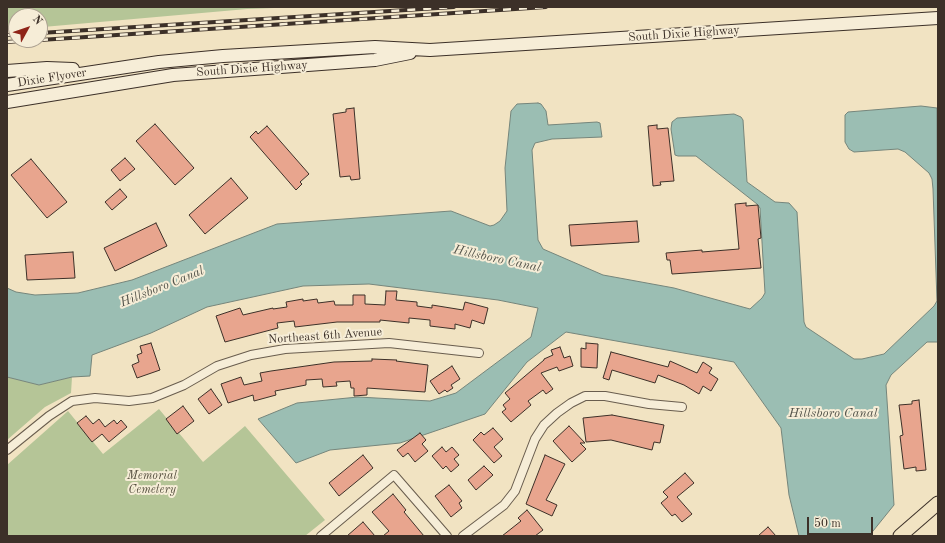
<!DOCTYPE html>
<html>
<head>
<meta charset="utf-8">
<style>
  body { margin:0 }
  #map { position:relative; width:945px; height:543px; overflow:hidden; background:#f1e3c2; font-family:"Old Standard TT",serif }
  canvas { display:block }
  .frame { position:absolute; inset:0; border:8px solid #3c3028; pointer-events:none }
  .north { position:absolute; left:8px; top:8px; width:40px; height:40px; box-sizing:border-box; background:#f6edd7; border:1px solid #aca191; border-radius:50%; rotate:50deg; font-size:11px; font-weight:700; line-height:16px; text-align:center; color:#3c3028 }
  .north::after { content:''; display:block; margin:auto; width:14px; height:18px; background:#8f2418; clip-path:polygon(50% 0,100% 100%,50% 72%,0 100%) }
  .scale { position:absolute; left:807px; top:517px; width:66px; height:18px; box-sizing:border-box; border:2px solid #3c3028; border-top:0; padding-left:5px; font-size:12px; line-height:14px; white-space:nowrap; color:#3c3028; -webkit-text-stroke:3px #f6edd7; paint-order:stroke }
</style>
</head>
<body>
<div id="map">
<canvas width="945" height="543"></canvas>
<div class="frame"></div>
<div class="north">N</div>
<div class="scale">50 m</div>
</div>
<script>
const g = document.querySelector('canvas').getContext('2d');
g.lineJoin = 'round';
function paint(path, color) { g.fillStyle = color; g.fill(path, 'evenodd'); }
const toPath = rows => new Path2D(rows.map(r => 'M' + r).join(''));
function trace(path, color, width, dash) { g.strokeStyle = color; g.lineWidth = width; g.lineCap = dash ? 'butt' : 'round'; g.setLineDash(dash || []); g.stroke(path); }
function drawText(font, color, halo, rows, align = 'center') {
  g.font = font + ' "Old Standard TT",serif'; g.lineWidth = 4; g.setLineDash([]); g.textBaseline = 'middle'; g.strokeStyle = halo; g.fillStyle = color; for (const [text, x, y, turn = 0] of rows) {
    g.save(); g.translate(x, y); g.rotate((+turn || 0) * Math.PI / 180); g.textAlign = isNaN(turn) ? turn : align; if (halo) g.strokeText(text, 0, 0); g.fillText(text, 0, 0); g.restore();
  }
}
paint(toPath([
  [7,7,301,7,247,9,43,27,40,27,40,16,16,16,16,27,7,27],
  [7,377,39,385,72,377,71,393,45,407,7,440],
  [159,409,203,462,245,426,325,520,305,536,7,536,7,465,68,411,103,454]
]), '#b5c597');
const water = toPath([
  [538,103,541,104,546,111,548,125,597,122,600,123,602,137,552,139,535,143,532,150,538,240,543,249,603,275,674,288,750,309,762,298,765,293,760,208,757,204,696,156,678,156,675,155,671,129,672,122,677,118,734,114,741,117,743,120,747,182,775,202,789,203,797,212,804,322,806,327,854,359,862,359,884,354,934,306,937,301,933,189,932,179,929,173,905,152,898,149,854,152,849,149,845,142,845,115,848,112,921,106,937,108,938,342,927,342,891,375,886,385,894,505,869,536,799,536,789,495,781,428,734,362,566,332,527,362,485,414,400,443,330,450,296,463,258,419,297,403,358,397,430,401,456,393,531,337,538,308,498,300,369,284,303,286,207,307,151,333,92,355,90,376,72,377,39,385,7,377,7,288,16,292,35,295,78,293,132,280,277,224,451,211,490,226,494,225,500,221,507,211,505,168,511,111,517,104,538,103]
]);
paint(water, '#9bbeb3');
trace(water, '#75857b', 1);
const building = toPath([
  [354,108,360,179,351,180,350,176,340,177,333,114,346,112,346,109,354,108],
  [155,124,194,168,175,185,136,141,155,124],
  [657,125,657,129,668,128,674,181,660,182,661,185,653,186,648,126,657,125],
  [267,126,309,174,300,182,302,184,296,190,250,137,256,131,258,134,267,126],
  [125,158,135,169,120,181,111,170,125,158],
  [31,159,67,202,47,218,11,175,31,159],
  [231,178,248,198,205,234,189,215,231,178],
  [120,189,127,197,112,210,105,202,120,189],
  [746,203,746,206,758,205,761,238,758,239,761,268,672,274,670,260,667,260,666,253,702,250,702,252,739,249,735,204,746,203],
  [637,221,639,242,571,246,569,225,637,221],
  [156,223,167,246,115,271,104,248,156,223],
  [73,252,75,278,27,280,25,255,73,252],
  [386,291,397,291,396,300,417,302,417,306,432,308,432,305,463,310,465,302,488,308,484,324,472,320,470,328,455,324,455,329,430,326,430,320,409,318,409,323,380,320,380,322,337,322,295,327,294,321,277,323,278,328,225,342,216,316,240,308,243,315,273,308,273,309,287,307,286,302,303,299,303,301,317,299,318,303,334,301,335,305,353,305,353,295,365,295,365,304,385,305,386,291],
  [151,343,160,370,137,378,132,365,139,362,137,355,142,353,140,346,151,343],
  [586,343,598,344,597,368,581,367,581,348,586,349,586,343],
  [560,347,564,358,570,356,573,366,559,371,557,367,541,373,553,389,546,394,543,390,528,401,531,405,511,422,502,412,506,409,503,405,510,399,505,393,544,360,544,359,553,355,551,350,560,347],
  [611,352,668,367,670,361,697,373,703,362,712,368,709,373,718,379,711,391,703,386,699,394,684,385,658,375,655,383,612,370,609,380,603,378,611,352],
  [372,359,397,360,396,361,428,365,425,392,367,388,367,395,354,396,354,388,351,388,350,381,336,382,337,386,323,387,322,379,306,380,306,385,275,391,276,395,254,401,253,395,228,403,221,384,241,377,244,385,262,381,260,373,271,371,334,362,372,361,372,359],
  [452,366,460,379,451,385,453,388,447,392,445,390,439,394,430,381,452,366],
  [211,389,222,405,209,414,198,399,211,389],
  [919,400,926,470,916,471,916,467,904,469,900,436,903,435,899,405,912,404,912,401,919,400],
  [183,406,194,421,177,434,166,419,183,406],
  [612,415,664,425,660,443,654,442,652,450,611,440,586,442,583,418,612,415],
  [86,416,93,424,99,419,105,427,114,420,117,424,121,420,127,427,109,442,102,434,92,442,77,423,86,416],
  [569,426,585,443,580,443,586,449,572,462,553,441,569,426],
  [493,428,503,439,494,447,502,456,494,463,473,440,481,432,484,435,493,428],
  [420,433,426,440,422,444,428,451,415,462,408,453,403,457,397,450,420,433],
  [442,447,446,452,452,447,459,455,454,459,459,465,451,472,446,466,443,469,432,456,442,447],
  [363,455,373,468,339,496,329,483,363,455],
  [545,455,565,464,546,500,557,505,552,516,526,504,545,455],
  [484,466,493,475,476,490,468,480,484,466],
  [685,473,694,483,677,497,692,514,682,522,675,514,672,516,661,503,668,497,663,492,685,473],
  [449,485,462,501,459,503,462,508,451,517,435,496,449,485],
  [393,494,406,510,404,512,424,536,383,536,389,531,372,512,393,494],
  [527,510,543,530,535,536,502,536,521,521,518,518,527,510],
  [363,522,375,536,347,536,363,522],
  [768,527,776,536,758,536,768,527]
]);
paint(building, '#e8a58e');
trace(building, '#3c3028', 1);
const minor = toPath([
  [7,450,49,416,72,401,95,398,129,401,152,398,184,385,217,366,251,355,285,349,389,343,479,353],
  [321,536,394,475,447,536],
  [463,536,504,505,515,491,535,439,544,425,557,413,571,403,585,396,605,396,649,404,682,407]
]);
const secondary = toPath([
  [7,71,47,68,73,69],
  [7,85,159,62,223,56,375,47,430,50,938,18],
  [7,102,173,75,375,60,410,53]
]);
const primary = toPath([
  [900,536,938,503]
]);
trace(minor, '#695d4e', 10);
trace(secondary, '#3c3028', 14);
trace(primary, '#3c3028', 15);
trace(minor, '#f6edd7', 8);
trace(secondary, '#f6edd7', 12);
trace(primary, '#f1e3c2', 13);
const rail = toPath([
  [40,33,454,7],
  [7,35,16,35],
  [40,40,546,7],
  [7,42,34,40]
]);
trace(rail, '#3c3028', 4);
trace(rail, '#f6edd7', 2.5, [8]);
drawText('12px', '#3c3028', '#f6edd7', [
  ["South Dixie Highway",684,34,-4],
  ["South Dixie Highway",252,69,-4],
  ["Dixie Flyover",52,78,-9],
  ["Northeast 6th Avenue",325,336,-4]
]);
drawText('italic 12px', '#544e3e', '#f6edd7', [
  ["Memorial",152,476],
  ["Cemetery",152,490]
]);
drawText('italic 13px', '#54544b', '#f6edd7', [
  ["Hillsboro Canal",497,259,12],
  ["Hillsboro Canal",162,287,-22],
  ["Hillsboro Canal",833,414]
]);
</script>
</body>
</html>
